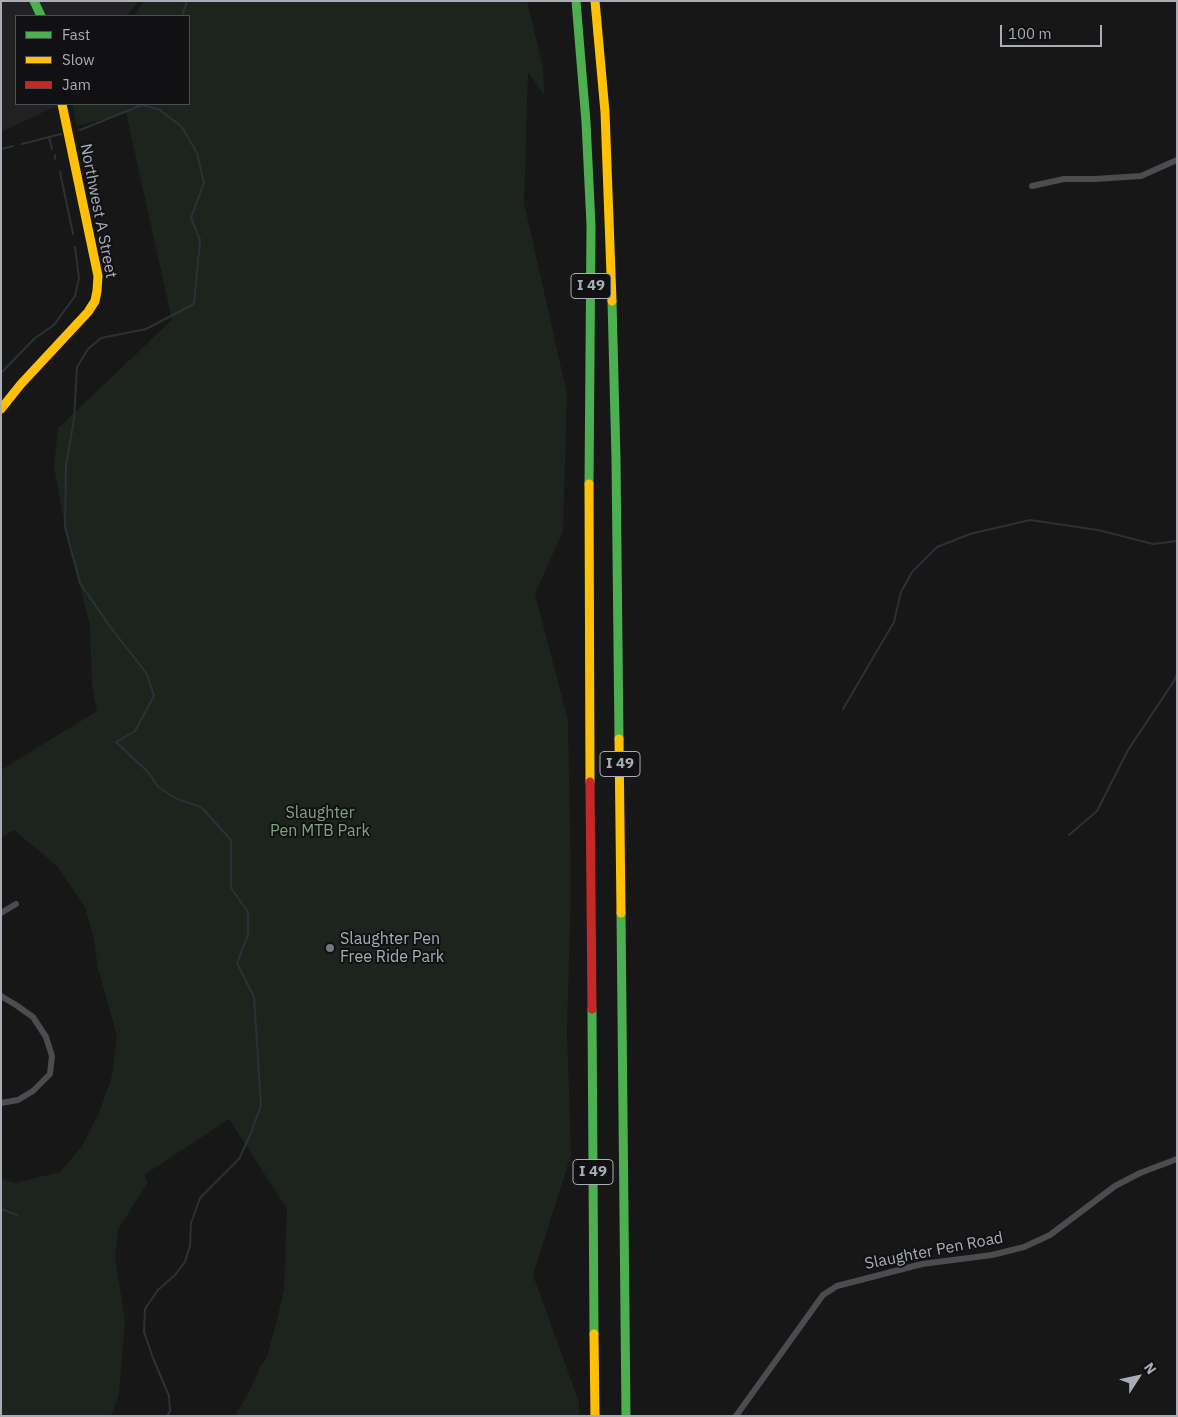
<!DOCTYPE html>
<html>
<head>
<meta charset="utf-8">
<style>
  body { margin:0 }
  #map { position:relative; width:1178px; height:1417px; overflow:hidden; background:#171717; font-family:"IBM Plex Sans",sans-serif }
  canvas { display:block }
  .frame { position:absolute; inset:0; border:2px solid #a8adb8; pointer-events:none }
  .legend { position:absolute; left:15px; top:15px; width:175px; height:90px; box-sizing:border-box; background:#111113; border:1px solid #4d4f55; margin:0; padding:6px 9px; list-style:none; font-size:15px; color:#a8adb8 }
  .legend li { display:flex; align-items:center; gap:10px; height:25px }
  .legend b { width:25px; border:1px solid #4d4f55 }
  .north { position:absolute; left:1113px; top:1352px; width:50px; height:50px; -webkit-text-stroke:4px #111113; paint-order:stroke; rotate:55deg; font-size:14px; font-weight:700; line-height:20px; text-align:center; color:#a8adb8 }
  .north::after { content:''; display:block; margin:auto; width:18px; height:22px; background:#a8adb8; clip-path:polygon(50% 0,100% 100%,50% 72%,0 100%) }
  .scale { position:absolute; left:1000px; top:25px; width:102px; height:22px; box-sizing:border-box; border:2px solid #a8adb8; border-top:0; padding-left:6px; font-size:15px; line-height:18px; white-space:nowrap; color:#a8adb8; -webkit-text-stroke:4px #111113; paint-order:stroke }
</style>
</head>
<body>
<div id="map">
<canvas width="1178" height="1417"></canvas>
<div class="frame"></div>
<ul class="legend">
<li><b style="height:6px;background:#4caf50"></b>Fast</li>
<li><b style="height:6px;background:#ffc107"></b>Slow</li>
<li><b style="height:6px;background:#c62828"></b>Jam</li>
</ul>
<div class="north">N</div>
<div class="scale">100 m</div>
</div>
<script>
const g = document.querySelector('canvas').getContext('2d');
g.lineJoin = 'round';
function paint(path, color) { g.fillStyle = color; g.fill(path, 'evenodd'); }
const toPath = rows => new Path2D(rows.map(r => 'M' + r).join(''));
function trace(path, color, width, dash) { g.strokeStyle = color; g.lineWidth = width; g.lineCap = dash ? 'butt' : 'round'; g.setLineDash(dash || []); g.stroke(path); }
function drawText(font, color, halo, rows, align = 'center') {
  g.font = font + ' "IBM Plex Sans",sans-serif'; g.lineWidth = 4; g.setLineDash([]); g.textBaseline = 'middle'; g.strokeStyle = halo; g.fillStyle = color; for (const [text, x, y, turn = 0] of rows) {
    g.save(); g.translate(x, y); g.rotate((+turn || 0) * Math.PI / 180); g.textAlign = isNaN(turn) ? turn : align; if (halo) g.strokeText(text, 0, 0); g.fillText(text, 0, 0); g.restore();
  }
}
paint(toPath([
  [1,1,139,1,127,16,16,16,16,104,72,104,50,109,1,132]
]), '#212123');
paint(toPath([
  [144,1,527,1,543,68,544,95,528,72,524,203,567,394,563,531,535,594,568,720,571,888,567,1032,571,1155,533,1275,579,1402,579,1416,235,1416,251,1388,260,1367,266,1359,276,1324,284,1289,287,1209,229,1119,144,1175,148,1182,118,1230,115,1258,125,1320,119,1394,111,1416,1,1416,1,1178,15,1183,60,1172,82,1146,99,1113,112,1076,117,1036,98,969,94,940,85,907,57,866,14,830,1,838,1,770,97,711,92,687,90,626,64,521,54,467,58,428,172,320,126,113,77,126,72,104,189,104,189,16,134,16]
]), '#1d241e');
trace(toPath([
  [182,16,187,1],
  [189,61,189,64],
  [143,105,160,110,182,127,197,153,204,183,191,218,200,240,194,304,146,329,101,338,88,349,77,367,74,419,66,465,65,527,80,583,111,628,147,674,154,696,135,731,116,742,148,772,158,787,177,799,201,807,231,840,231,888,248,912,248,935,237,963,254,997,261,1105,251,1133,239,1159,200,1198,191,1223,190,1246,185,1262,175,1275,158,1290,145,1309,144,1332,153,1358,169,1396,170,1411,167,1416],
  [80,130,142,105],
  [49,137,52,149],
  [22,144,61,134],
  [1,149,13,146],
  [55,155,55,159],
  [60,172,73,234],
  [1,373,35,338,54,325,75,296,79,278,75,247],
  [843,709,894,622,901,592,912,572,937,547,970,534,1030,520,1098,530,1153,544,1177,541],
  [1069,835,1097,811,1128,750,1174,681,1177,674],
  [1,1209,17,1215]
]), '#2a3239', 2);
trace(toPath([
  [1032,186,1064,179,1095,179,1141,176,1177,160],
  [1,913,16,904],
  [1,996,16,1005,33,1017,46,1037,52,1056,50,1074,33,1091,18,1100,1,1103],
  [736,1416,823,1295,837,1286,922,1264,992,1255,1024,1247,1050,1235,1115,1186,1140,1173,1177,1159]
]), '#4b4c50', 6);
trace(toPath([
  [34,1,41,16],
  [576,1,586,122,591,225,589,484],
  [612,301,616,459,619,739],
  [621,913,626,1416],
  [592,1009,594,1334]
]), '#4caf50', 9);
trace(toPath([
  [595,1,605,112,612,301],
  [1,409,21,384,88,312,95,301,97,291,98,276,62,104],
  [589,484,590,782],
  [619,739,621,913],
  [594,1334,595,1416]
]), '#ffc107', 9);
trace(toPath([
  [590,782,592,1009]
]), '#c62828', 9);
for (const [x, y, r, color] of [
  [330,948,5,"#757880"]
]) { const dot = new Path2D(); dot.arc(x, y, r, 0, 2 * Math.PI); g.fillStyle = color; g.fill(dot); trace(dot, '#111113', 2); }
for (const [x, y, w] of [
  [591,286,40],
  [620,764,40],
  [593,1172,40]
]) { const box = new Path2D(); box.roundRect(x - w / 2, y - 12.5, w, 25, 4); g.fillStyle = '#111113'; g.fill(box); trace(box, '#a8adb8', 1); }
drawText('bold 15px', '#a8adb8', null, [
  ["I 49",591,286],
  ["I 49",620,764],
  ["I 49",593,1172]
]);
drawText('16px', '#a8adb8', '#111113', [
  ["Northwest A Street",98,211,79],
  ["Slaughter Pen Road",934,1251,-11]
]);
drawText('16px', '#7fa381', '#111113', [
  ["Slaughter",320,813],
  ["Pen MTB Park",320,831]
]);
drawText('16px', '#a8adb8', '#111113', [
  ["Slaughter Pen",340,939],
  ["Free Ride Park",340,957]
], 'left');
</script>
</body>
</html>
